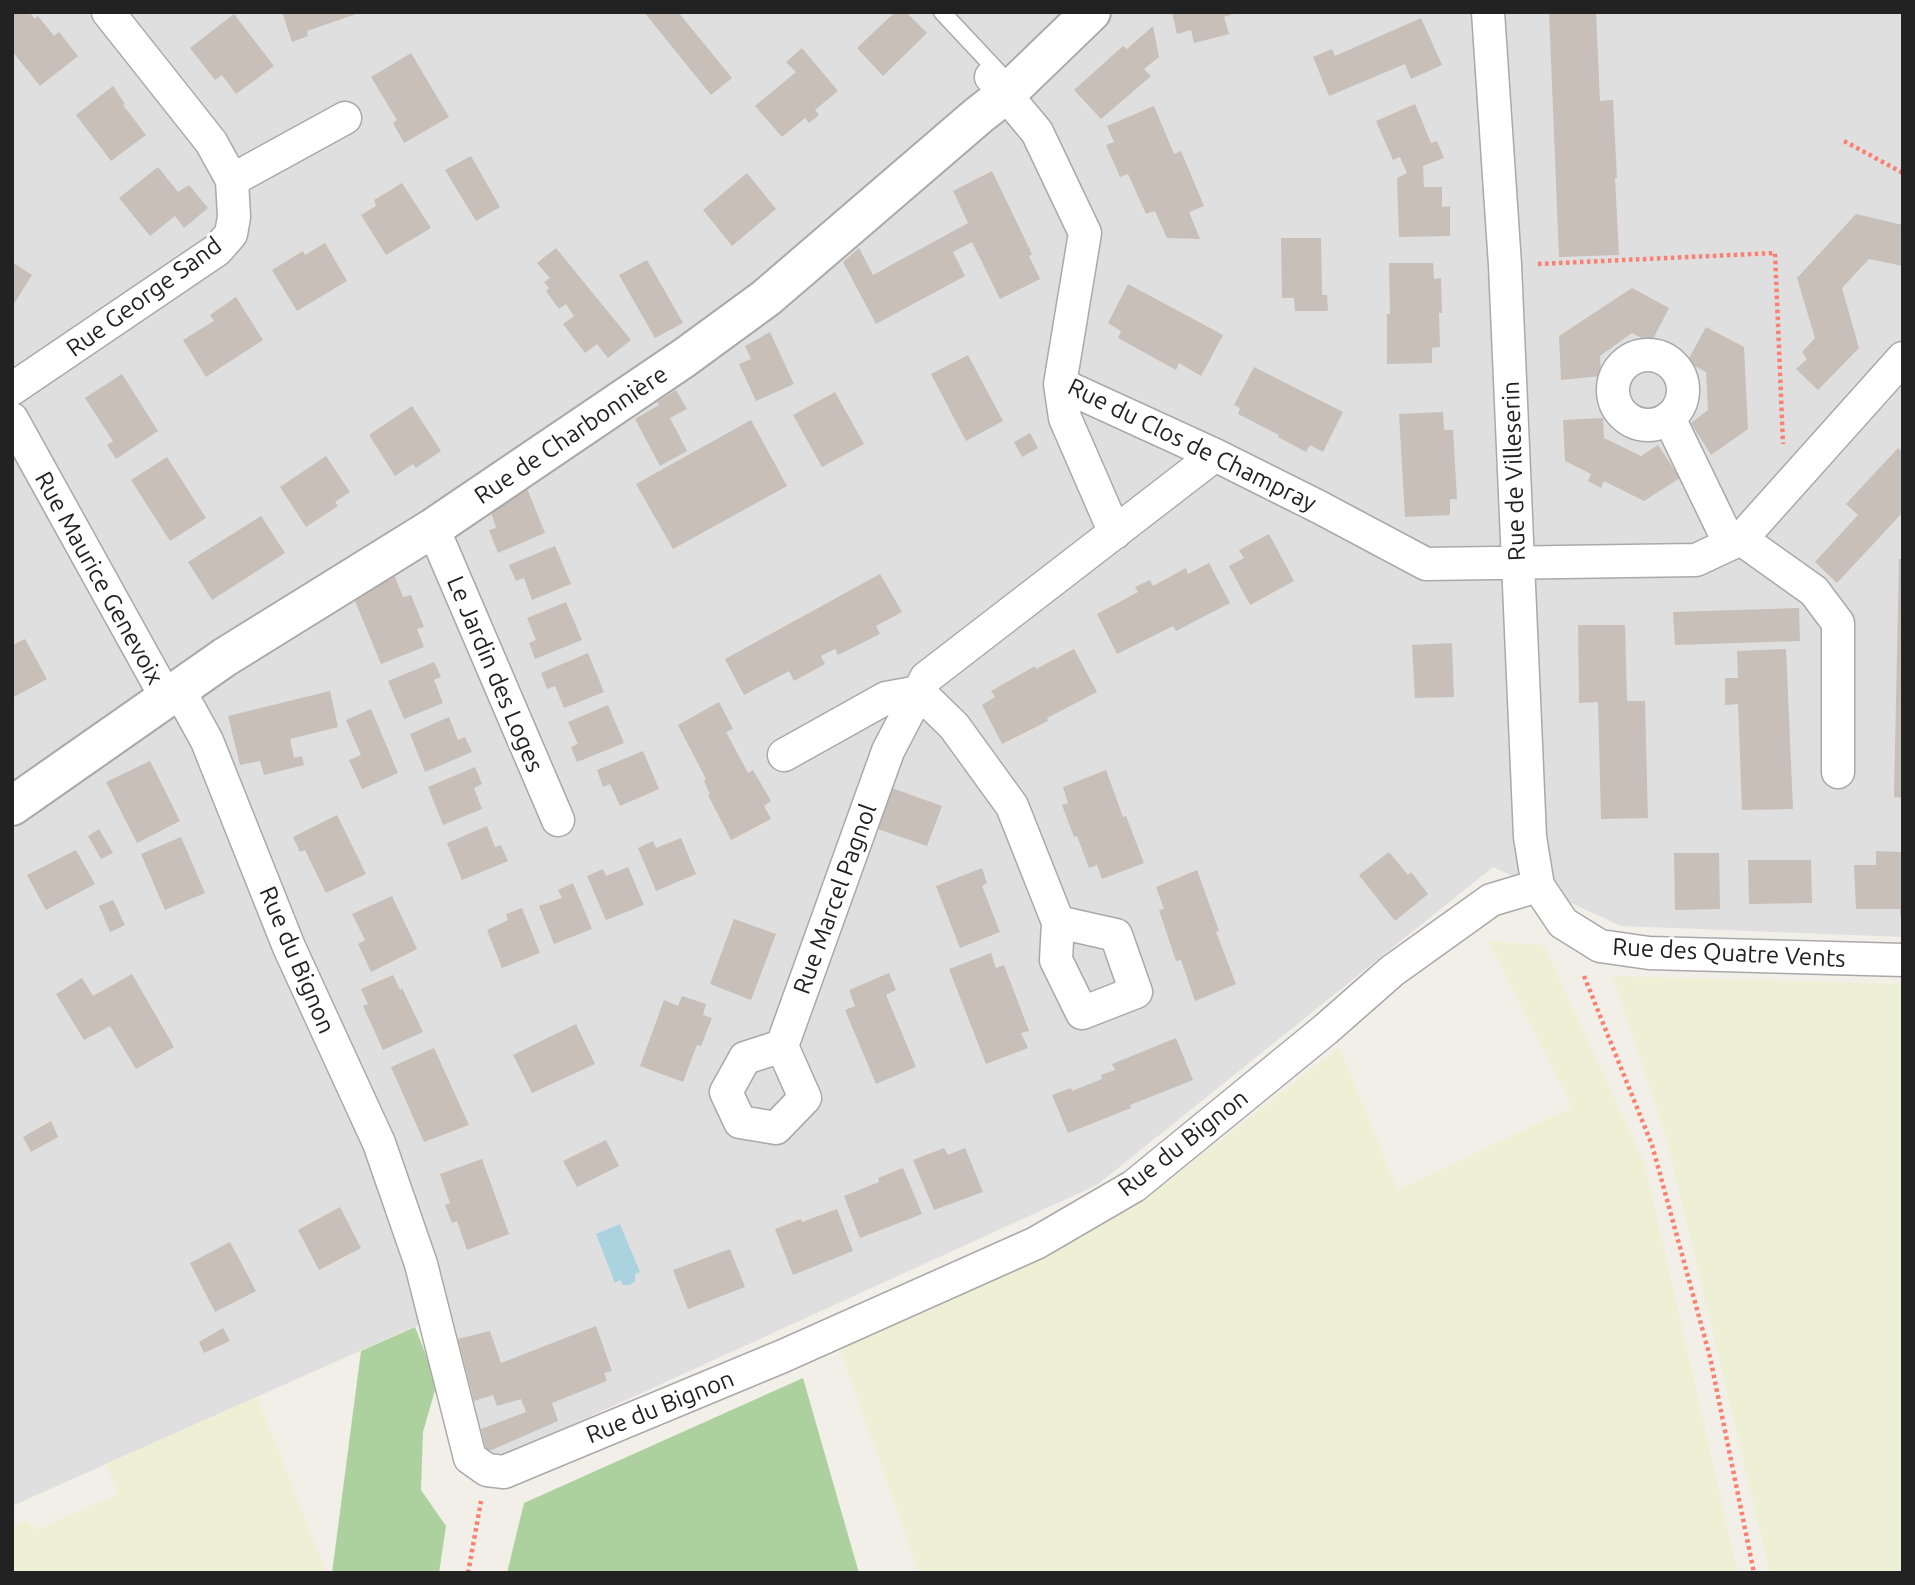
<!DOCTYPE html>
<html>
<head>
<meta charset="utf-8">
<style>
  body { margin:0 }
  #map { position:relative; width:1915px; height:1585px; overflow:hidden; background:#f2efe9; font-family:Ubuntu,sans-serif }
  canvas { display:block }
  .frame { position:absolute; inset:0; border:14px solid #222; pointer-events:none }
</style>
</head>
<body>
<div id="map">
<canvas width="1915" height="1585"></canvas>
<div class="frame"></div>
</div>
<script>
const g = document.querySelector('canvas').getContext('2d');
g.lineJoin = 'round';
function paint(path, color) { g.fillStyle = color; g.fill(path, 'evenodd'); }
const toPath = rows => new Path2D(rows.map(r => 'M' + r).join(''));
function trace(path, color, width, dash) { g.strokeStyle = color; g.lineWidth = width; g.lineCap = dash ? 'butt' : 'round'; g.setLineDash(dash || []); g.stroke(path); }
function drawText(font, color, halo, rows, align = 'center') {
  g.font = font + ' Ubuntu,sans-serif'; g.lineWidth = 6; g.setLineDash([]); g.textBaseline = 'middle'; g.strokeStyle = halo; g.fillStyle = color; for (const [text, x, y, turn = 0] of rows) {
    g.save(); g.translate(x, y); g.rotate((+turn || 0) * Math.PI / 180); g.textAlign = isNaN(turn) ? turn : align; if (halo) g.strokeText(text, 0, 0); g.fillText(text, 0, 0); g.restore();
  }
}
paint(toPath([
  [12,12,1903,12,1903,937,1621,926,1493,867,1097,1185,497,1459,480,1453,445,1313,12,1506]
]), '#e0dfdf');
paint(toPath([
  [1488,941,1544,945,1645,1164,1738,1573,919,1573,840,1350,1156,1191,1339,1047,1398,1190,1572,1107],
  [1613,976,1903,984,1903,1573,1770,1573,1667,1141],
  [257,1397,327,1573,12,1573,12,1527,26,1520,37,1530,118,1494,106,1464]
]), '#eef0d5');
paint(toPath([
  [415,1327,437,1383,423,1432,421,1490,446,1526,439,1573,332,1573,361,1351],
  [803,1378,859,1573,507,1573,524,1503]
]), '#add19e');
paint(toPath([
  [620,1224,640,1272,635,1274,635,1281,630,1285,623,1285,620,1280,615,1283,596,1234]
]), '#aad3df');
paint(toPath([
  [12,12,29,12,35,19,38,16,54,36,59,32,78,56,40,86,12,51],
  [282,12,359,12,359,13,307,31,308,36,292,42],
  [644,12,678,12,732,78,711,95],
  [895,12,906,12,927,33,883,76,857,48],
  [1172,12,1237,12,1237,13,1224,17,1229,34,1194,43,1191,30,1177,34],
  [1549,12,1596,12,1600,101,1613,100,1617,178,1615,178,1619,255,1559,257],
  [234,14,274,66,236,94,222,75,215,80,190,48],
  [1421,18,1442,65,1411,79,1405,64,1329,96,1313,57,1332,49,1335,56],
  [1153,26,1159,57,1144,69,1151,76,1101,119,1074,90,1123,46,1127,49],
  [802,48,838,91,815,110,819,115,809,123,805,118,782,137,755,106,796,72,786,62],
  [411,53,449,117,404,143,393,123,397,120,371,77],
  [113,86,125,104,123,105,146,135,111,161,76,115],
  [1415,104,1431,143,1437,141,1444,158,1423,166,1424,187,1442,187,1442,207,1450,206,1450,236,1399,237,1397,178,1407,173,1400,157,1393,160,1376,121],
  [1154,106,1174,154,1181,151,1204,206,1189,212,1200,239,1167,238,1155,211,1146,214,1128,174,1120,177,1106,145,1114,142,1107,126],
  [471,156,500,207,476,221,445,170],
  [158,167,178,192,189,185,208,208,184,228,175,216,150,236,119,198],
  [992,171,1032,254,1029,256,1040,279,1000,299,972,242,953,252,965,276,876,324,843,262,859,248,873,275,968,223,953,191],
  [747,173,776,209,732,246,703,210],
  [402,183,431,228,386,255,361,215,376,206,374,200],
  [1856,214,1903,225,1903,266,1869,259,1842,288,1859,348,1818,390,1796,369,1807,359,1802,352,1815,338,1797,278],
  [1281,238,1321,238,1322,295,1327,295,1328,311,1295,311,1294,298,1282,298],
  [325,243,347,281,297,311,272,270,303,251,305,255],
  [556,248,631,340,608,358,597,344,585,353,563,324,574,316,566,304,559,309,546,291,549,288,544,282,550,278,537,263],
  [647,260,683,323,655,338,619,275],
  [12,262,32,275,12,307],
  [1389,263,1433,263,1434,279,1441,278,1442,313,1439,313,1440,347,1432,348,1432,363,1387,364,1387,314,1390,314],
  [1128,284,1223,335,1201,376,1179,363,1176,370,1118,338,1121,331,1108,323],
  [1632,288,1669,308,1651,343,1632,333,1600,356,1601,376,1561,380,1559,336],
  [236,297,263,340,206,377,183,340,214,321,210,315],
  [1706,327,1744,347,1746,389,1748,429,1711,455,1691,423,1708,410,1706,372,1687,362],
  [770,332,794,384,756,401,739,364,751,359,745,346],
  [968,355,1003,421,966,441,931,374],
  [1254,367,1343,412,1323,452,1310,445,1306,452,1278,437,1279,435,1238,414,1240,408,1234,405],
  [122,374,158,431,116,459,107,445,113,441,85,398],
  [676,390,687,409,670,418,687,451,660,466,635,419,659,405,657,402],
  [835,392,864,444,822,467,793,415],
  [412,406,441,451,416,468,413,464,395,476,369,435],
  [1443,412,1444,430,1453,430,1457,499,1450,499,1450,515,1405,517,1399,414],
  [1603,418,1604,438,1641,456,1658,445,1680,478,1644,501,1604,481,1601,488,1588,481,1591,474,1565,461,1563,420],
  [751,420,787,486,673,549,636,484],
  [1030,433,1038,448,1022,457,1014,442],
  [1898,448,1903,453,1903,512,1837,583,1815,562,1858,515,1846,504],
  [326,456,350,492,335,502,338,506,306,527,280,487],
  [167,457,206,518,170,541,131,480],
  [526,486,545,533,498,553,489,530,496,528,490,509],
  [261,516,285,553,212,600,188,562],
  [1269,534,1294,581,1250,605,1229,566,1244,558,1239,550],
  [555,546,571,584,532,600,524,578,516,581,509,565],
  [1899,559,1903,559,1903,798,1894,797],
  [1209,563,1230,603,1176,631,1173,626,1117,654,1097,614,1138,592,1135,587,1150,580,1153,586,1186,568,1188,574],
  [394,574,403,597,411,595,424,627,417,629,424,647,381,664,355,601],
  [880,574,902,612,876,626,880,634,838,655,835,649,821,656,825,664,794,681,789,671,744,695,725,659],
  [566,602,582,640,535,659,529,643,536,640,527,618],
  [1799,608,1800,641,1675,645,1673,612],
  [1578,625,1625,625,1627,701,1645,701,1648,818,1601,819,1598,702,1579,703],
  [25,639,47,679,12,698,12,645],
  [1452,643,1454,697,1415,698,1412,645],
  [1074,649,1097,692,1047,718,1048,721,1002,744,982,705,995,697,991,691,1035,666,1036,669],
  [1786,649,1793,809,1742,810,1738,704,1725,705,1725,678,1738,678,1737,651],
  [588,653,604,692,564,708,555,686,547,689,541,673],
  [434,662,441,677,434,680,443,703,404,719,388,681],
  [330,691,338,727,290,739,294,758,302,756,304,765,264,775,260,761,240,765,228,716],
  [719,702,733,729,726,732,748,773,753,770,771,801,764,806,771,819,731,840,708,795,710,794,704,781,706,779,678,725],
  [608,705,624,743,577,762,571,747,578,744,568,722],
  [371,709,398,773,362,789,349,760,361,755,346,720],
  [449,717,458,740,465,737,472,752,425,772,410,734],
  [643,751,659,789,620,806,610,784,603,787,597,770],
  [150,761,180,821,137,843,106,782],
  [475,767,482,784,474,788,482,809,443,825,428,787],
  [1106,770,1123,817,1126,816,1144,863,1102,879,1097,865,1089,868,1077,836,1074,837,1062,805,1068,803,1063,787],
  [892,788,942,806,927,846,878,829],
  [337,815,366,874,326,893,305,850,300,852,293,837],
  [487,826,495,847,501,845,508,861,462,880,447,843],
  [99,829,113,853,101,859,88,836],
  [181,837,205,893,165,910,141,854],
  [681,838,696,874,656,891,638,848,653,841,656,848],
  [76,850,95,884,46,910,27,875],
  [1876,851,1903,852,1903,916,1900,916,1900,909,1856,909,1854,865,1876,865],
  [1389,852,1408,875,1411,872,1428,894,1395,921,1359,875],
  [1674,853,1719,853,1720,909,1675,910],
  [1748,860,1811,860,1812,903,1749,904],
  [628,867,644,905,606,920,587,876,603,869,606,876],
  [982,868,987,883,982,886,1000,932,960,948,936,886],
  [1197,870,1219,931,1216,932,1236,984,1195,1001,1181,960,1176,961,1159,910,1164,909,1156,887],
  [573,883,592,929,554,944,539,906,562,898,558,890],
  [392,896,417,949,371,972,358,944,365,940,352,914],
  [113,900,125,925,110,932,99,906],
  [522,908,540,953,502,968,487,930,508,920,506,914],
  [734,919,776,934,751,1000,710,984],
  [991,953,996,968,1004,965,1029,1031,1021,1033,1028,1048,986,1064,949,969],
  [889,973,896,990,886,995,916,1067,876,1084,845,1010,855,1006,849,990],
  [132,974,174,1047,136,1069,110,1026,84,1040,56,994,82,978,93,996],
  [393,975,400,990,402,988,423,1032,383,1050,363,1006,368,1004,361,989],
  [682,996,706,1004,703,1015,712,1018,701,1046,697,1045,683,1082,640,1066,664,1000,678,1006],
  [576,1024,595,1064,532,1093,513,1055],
  [1176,1038,1193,1080,1130,1105,1131,1108,1068,1133,1052,1095,1071,1088,1072,1091,1102,1079,1101,1075,1115,1070,1112,1064],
  [434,1048,469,1125,424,1142,391,1067],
  [51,1121,58,1137,31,1152,23,1137],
  [606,1140,619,1166,577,1187,563,1161],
  [944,1148,948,1155,965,1148,983,1192,934,1210,913,1160],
  [482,1159,509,1234,467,1250,457,1221,452,1223,445,1205,450,1203,440,1174],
  [903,1168,922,1214,860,1238,844,1196,879,1182,878,1178],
  [340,1207,361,1248,319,1270,298,1230],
  [837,1209,853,1251,793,1275,775,1229,801,1219,802,1222],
  [230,1242,256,1291,215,1312,190,1263],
  [730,1249,745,1287,688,1309,673,1270],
  [596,1326,612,1371,604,1373,607,1381,552,1403,558,1421,487,1452,481,1429,526,1412,521,1399,497,1406,493,1395,474,1401,458,1339,490,1331,501,1363],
  [223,1328,230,1341,204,1353,199,1342]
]), '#c7bfb8');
const service = toPath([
  [942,12,1002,76]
]);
const minor = toPath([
  [1488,12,1505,265,1530,837,1538,886,1563,923,1600,946,1649,953,1903,960],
  [991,77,1037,132,1085,233,1060,384,1215,455,1319,507,1426,564,1696,560,1741,539,1903,358],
  [232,180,345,118],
  '1613 390a35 35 0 1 1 70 0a35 35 0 1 1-70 0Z',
  [1060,384,1065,418,1115,533],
  [12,389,217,250,231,234,234,217,232,180,211,142,108,12],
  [1669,418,1730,544],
  [12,419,167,699],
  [433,528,558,820],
  [1741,539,1814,591,1838,623,1838,772],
  [179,690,207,741,289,947,379,1143,421,1264,470,1458,487,1470,504,1472,783,1356,1036,1243,1134,1186,1326,1029,1392,971,1491,900,1538,886],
  [784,755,886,698,919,692,954,726,1012,806,1058,922,1056,960,1082,1013,1136,992,1116,935,1058,922],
  [782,1046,805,1098,776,1128,740,1122,726,1092,745,1058,782,1046,888,751,926,678,1215,455]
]);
const tertiary = toPath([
  [12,806,225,657,433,528,684,358,766,298,979,115,1006,94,1091,12]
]);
trace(service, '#a9a9a9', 19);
trace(minor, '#a9a9a9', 35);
trace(tertiary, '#a9a9a9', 42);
trace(toPath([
  [1844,141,1903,173],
  [1538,264,1775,253,1783,444],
  [1584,976,1652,1145,1710,1357,1754,1573],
  [468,1573,481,1501]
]), '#fa8072', 4.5, [3.5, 3.5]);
trace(service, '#fff', 16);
trace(minor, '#fff', 32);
trace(tertiary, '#fff', 38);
drawText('24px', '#222', '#fff', [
  ["Rue George Sand",144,297,-36],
  ["Rue de Charbonnière",571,435,-34],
  ["Rue du Clos de Champray",1192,445,26],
  ["Rue de Villeserin",1514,471,-92],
  ["Rue Maurice Genevoix",99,578,61],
  ["Le Jardin des Loges",495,674,67],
  ["Rue Marcel Pagnol",835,899,-70],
  ["Rue des Quatre Vents",1729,953,3],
  ["Rue du Bignon",297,960,67],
  ["Rue du Bignon",1183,1143,-38],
  ["Rue du Bignon",660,1407,-22]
]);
</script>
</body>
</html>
